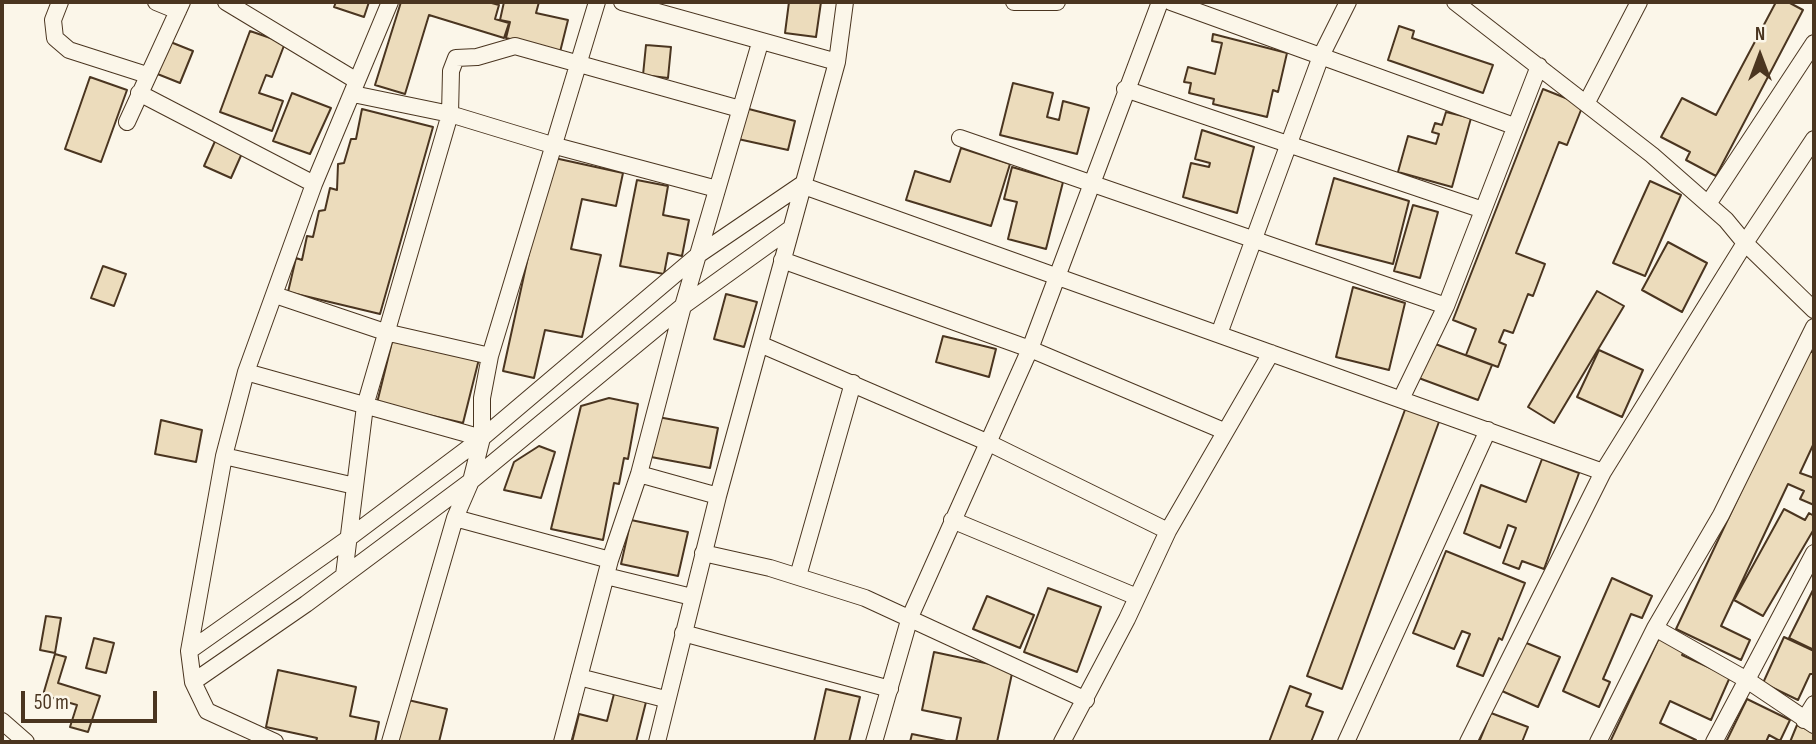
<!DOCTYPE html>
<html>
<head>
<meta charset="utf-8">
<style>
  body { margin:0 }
  #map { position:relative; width:1816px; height:744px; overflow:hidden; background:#fbf6e9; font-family:"Sofia Sans Condensed",sans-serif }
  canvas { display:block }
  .frame { position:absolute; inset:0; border:4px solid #4a3520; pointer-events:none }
  .north { position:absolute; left:1725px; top:21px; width:70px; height:70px; -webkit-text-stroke:5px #fbf6e9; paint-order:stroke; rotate:0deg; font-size:19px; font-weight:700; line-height:28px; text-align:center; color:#4a3520 }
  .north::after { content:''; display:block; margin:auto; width:24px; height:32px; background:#4a3520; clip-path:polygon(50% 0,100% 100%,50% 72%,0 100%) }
  .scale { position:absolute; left:21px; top:691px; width:136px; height:32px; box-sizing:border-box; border:4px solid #4a3520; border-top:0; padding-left:9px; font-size:21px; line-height:24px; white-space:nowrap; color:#4a3520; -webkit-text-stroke:5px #fbf6e9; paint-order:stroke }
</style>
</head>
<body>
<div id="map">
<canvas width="1816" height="744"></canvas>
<div class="frame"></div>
<div class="north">N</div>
<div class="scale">50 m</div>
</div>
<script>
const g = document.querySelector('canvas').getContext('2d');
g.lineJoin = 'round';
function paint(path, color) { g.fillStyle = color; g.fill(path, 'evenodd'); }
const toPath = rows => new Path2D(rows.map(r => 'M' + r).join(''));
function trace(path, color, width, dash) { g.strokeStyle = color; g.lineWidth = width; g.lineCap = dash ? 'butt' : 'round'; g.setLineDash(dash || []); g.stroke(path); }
const building = toPath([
  [336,2,369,2,364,17,334,7,336,2],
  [401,2,488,2,499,5,495,19,509,23,504,38,429,15,405,94,375,85,401,2],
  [504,2,539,2,536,13,568,20,560,52,506,38,510,22,500,20,504,2],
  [789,2,821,2,816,37,785,33,789,2],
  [1776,2,1788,2,1803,10,1716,176,1686,160,1690,152,1661,137,1682,98,1716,115,1776,2],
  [1399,26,1414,31,1412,38,1493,65,1483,93,1388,60,1399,26],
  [250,31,285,43,272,77,266,75,259,93,283,101,272,131,220,112,250,31],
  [1213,34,1287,53,1278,92,1273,90,1267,117,1213,104,1214,99,1189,93,1191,83,1184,82,1188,67,1215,74,1222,43,1212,41,1213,34],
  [168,41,193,51,180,83,155,73,168,41],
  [646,45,671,47,668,78,643,75,646,45],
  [90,77,127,90,101,162,65,149,90,77],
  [1013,83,1053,93,1047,117,1059,120,1063,101,1089,108,1077,154,1000,135,1013,83],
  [1543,89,1583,105,1567,145,1559,142,1516,253,1545,264,1533,296,1528,294,1513,333,1504,330,1499,342,1506,345,1498,367,1466,355,1476,329,1453,320,1543,89],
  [292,93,331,108,310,154,273,141,292,93],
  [745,108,795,121,788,150,738,139,745,108],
  [362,109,433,127,380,314,288,292,296,258,302,260,307,236,313,237,319,211,325,210,330,188,337,190,338,164,344,163,351,139,356,139,362,109],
  [1446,112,1471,118,1452,187,1398,172,1408,136,1436,144,1439,134,1432,132,1435,123,1442,125,1446,112],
  [1202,130,1254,147,1237,213,1183,197,1191,163,1209,167,1210,163,1195,159,1202,130],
  [216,139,243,151,231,178,204,166,216,139],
  [961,148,1010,164,991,226,906,200,915,171,950,182,961,148],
  [550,157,623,173,616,206,582,199,571,249,601,255,582,337,545,330,534,378,503,371,550,157],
  [1012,167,1063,182,1046,249,1008,239,1017,202,1004,199,1012,167],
  [1334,178,1409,201,1393,264,1316,244,1334,178],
  [637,180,668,186,663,215,689,220,682,256,668,253,664,274,620,266,637,180],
  [1650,181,1681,195,1645,276,1613,263,1650,181],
  [1413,205,1438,212,1420,278,1394,271,1413,205],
  [1668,242,1707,263,1682,312,1642,290,1668,242],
  [103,266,126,274,114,306,91,298,103,266],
  [1353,287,1405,303,1389,370,1336,357,1353,287],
  [1597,291,1624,306,1554,423,1528,407,1597,291],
  [726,294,757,302,744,347,714,339,726,294],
  [943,336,996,349,989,377,936,362,943,336],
  [393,338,479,359,463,423,377,403,393,338],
  [1430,342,1492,365,1478,400,1416,377,1430,342],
  [1599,350,1643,370,1622,417,1577,397,1599,350],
  [1808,350,1814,353,1814,443,1800,473,1814,478,1814,505,1800,499,1804,491,1788,484,1721,626,1750,640,1741,660,1676,629,1808,350],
  [609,398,638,404,628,459,624,458,619,484,614,483,603,540,551,529,581,406,609,398],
  [1406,407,1440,419,1342,689,1307,676,1406,407],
  [658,417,718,428,710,468,651,457,658,417],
  [161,420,202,430,196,462,155,454,161,420],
  [539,446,555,452,541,498,504,490,514,462,539,446],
  [1542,459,1579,473,1544,569,1522,561,1519,569,1503,563,1516,528,1508,525,1500,548,1464,533,1481,485,1526,502,1542,459],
  [1784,509,1805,520,1809,513,1814,516,1814,529,1763,616,1734,600,1784,509],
  [631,520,688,532,678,576,621,564,631,520],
  [1446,551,1525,583,1502,640,1499,638,1483,676,1457,666,1470,634,1462,631,1454,649,1413,633,1446,551],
  [1612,578,1652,596,1642,618,1631,614,1603,679,1610,682,1599,707,1563,691,1612,578],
  [1048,588,1101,607,1077,672,1024,652,1048,588],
  [1814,588,1814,650,1789,638,1814,588],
  [987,596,1034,615,1020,648,973,629,987,596],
  [46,616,61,618,55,653,40,650,46,616],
  [1784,637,1814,651,1814,674,1810,674,1798,700,1763,683,1784,637],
  [94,638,114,643,106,673,86,668,94,638],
  [1659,638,1685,650,1682,655,1730,677,1711,720,1670,701,1660,723,1696,740,1695,742,1610,742,1659,638],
  [1524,642,1560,657,1538,707,1502,691,1524,642],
  [934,652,1013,669,997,742,956,742,961,718,922,710,934,652],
  [55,654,66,657,58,683,100,696,88,732,70,727,77,705,43,695,55,654],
  [278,670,356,687,350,716,379,722,375,742,316,742,317,738,266,727,278,670],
  [1290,686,1311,694,1306,706,1323,712,1311,742,1269,742,1290,686],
  [826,689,860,697,849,742,814,742,826,689],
  [615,690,647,698,636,742,572,742,579,714,607,721,615,690],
  [1747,699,1790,720,1780,741,1769,735,1766,742,1726,742,1747,699],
  [408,700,447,709,439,742,398,742,408,700],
  [1491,713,1528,727,1522,742,1479,742,1491,713],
  [1797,725,1814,732,1814,742,1790,742,1797,725],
  [912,734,951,742,910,742,912,734]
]);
paint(building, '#ecdcbc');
trace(building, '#4a3520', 2);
const minor = toPath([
  [60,2,53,20,55,38,69,50,147,75],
  [156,2,178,11],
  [226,2,357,81],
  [622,2,837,62],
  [1014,2,1057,2],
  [1171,2,1514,126],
  [1455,2,1652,155,1726,220,1745,243,1814,310],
  [1125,89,1483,210],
  [139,93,314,184],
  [353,94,450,114,552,145,717,189],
  [1587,102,1639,2],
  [127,122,182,2],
  [960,138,1446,306],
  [1708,204,1814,43],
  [782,260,1030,349,1224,431],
  [275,295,385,332,490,356],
  [1219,334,1321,56,1348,2],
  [762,345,989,443,1168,531],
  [246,372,482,438],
  [1401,399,1446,306,1539,66],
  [224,456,355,486],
  [639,474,718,496],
  [455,518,610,560],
  [952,520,1137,597],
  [703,553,770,568,865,598,1086,700],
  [344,575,365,406,450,114,451,71,456,58,477,57,515,46,740,109],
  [606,576,692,597],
  [798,576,853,383],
  [1655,628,1747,680,1814,725],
  [683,633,890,689],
  [189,651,346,540,482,438,698,255,801,185,1603,472],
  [579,677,665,699],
  [193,682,306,604,471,481,683,306,790,229],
  [1804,720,1814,704],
  [2,721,26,742],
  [275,742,207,711,193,682,189,651,224,456,246,372,314,184,390,2],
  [390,742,455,518,471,481,482,438,482,398,490,356,597,2],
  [562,742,610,560,639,474,683,306,760,43],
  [657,742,718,496,837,62,845,2],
  [874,742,910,617,1030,349,1160,2],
  [1062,742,1127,619,1168,531,1271,353],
  [1346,742,1488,430],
  [1468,742,1603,472,1745,243,1814,139],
  [1598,742,1655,628,1721,515,1814,327],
  [1714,742,1814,553]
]);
trace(minor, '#4a3520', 18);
trace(minor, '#fbf6e9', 16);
</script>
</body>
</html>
